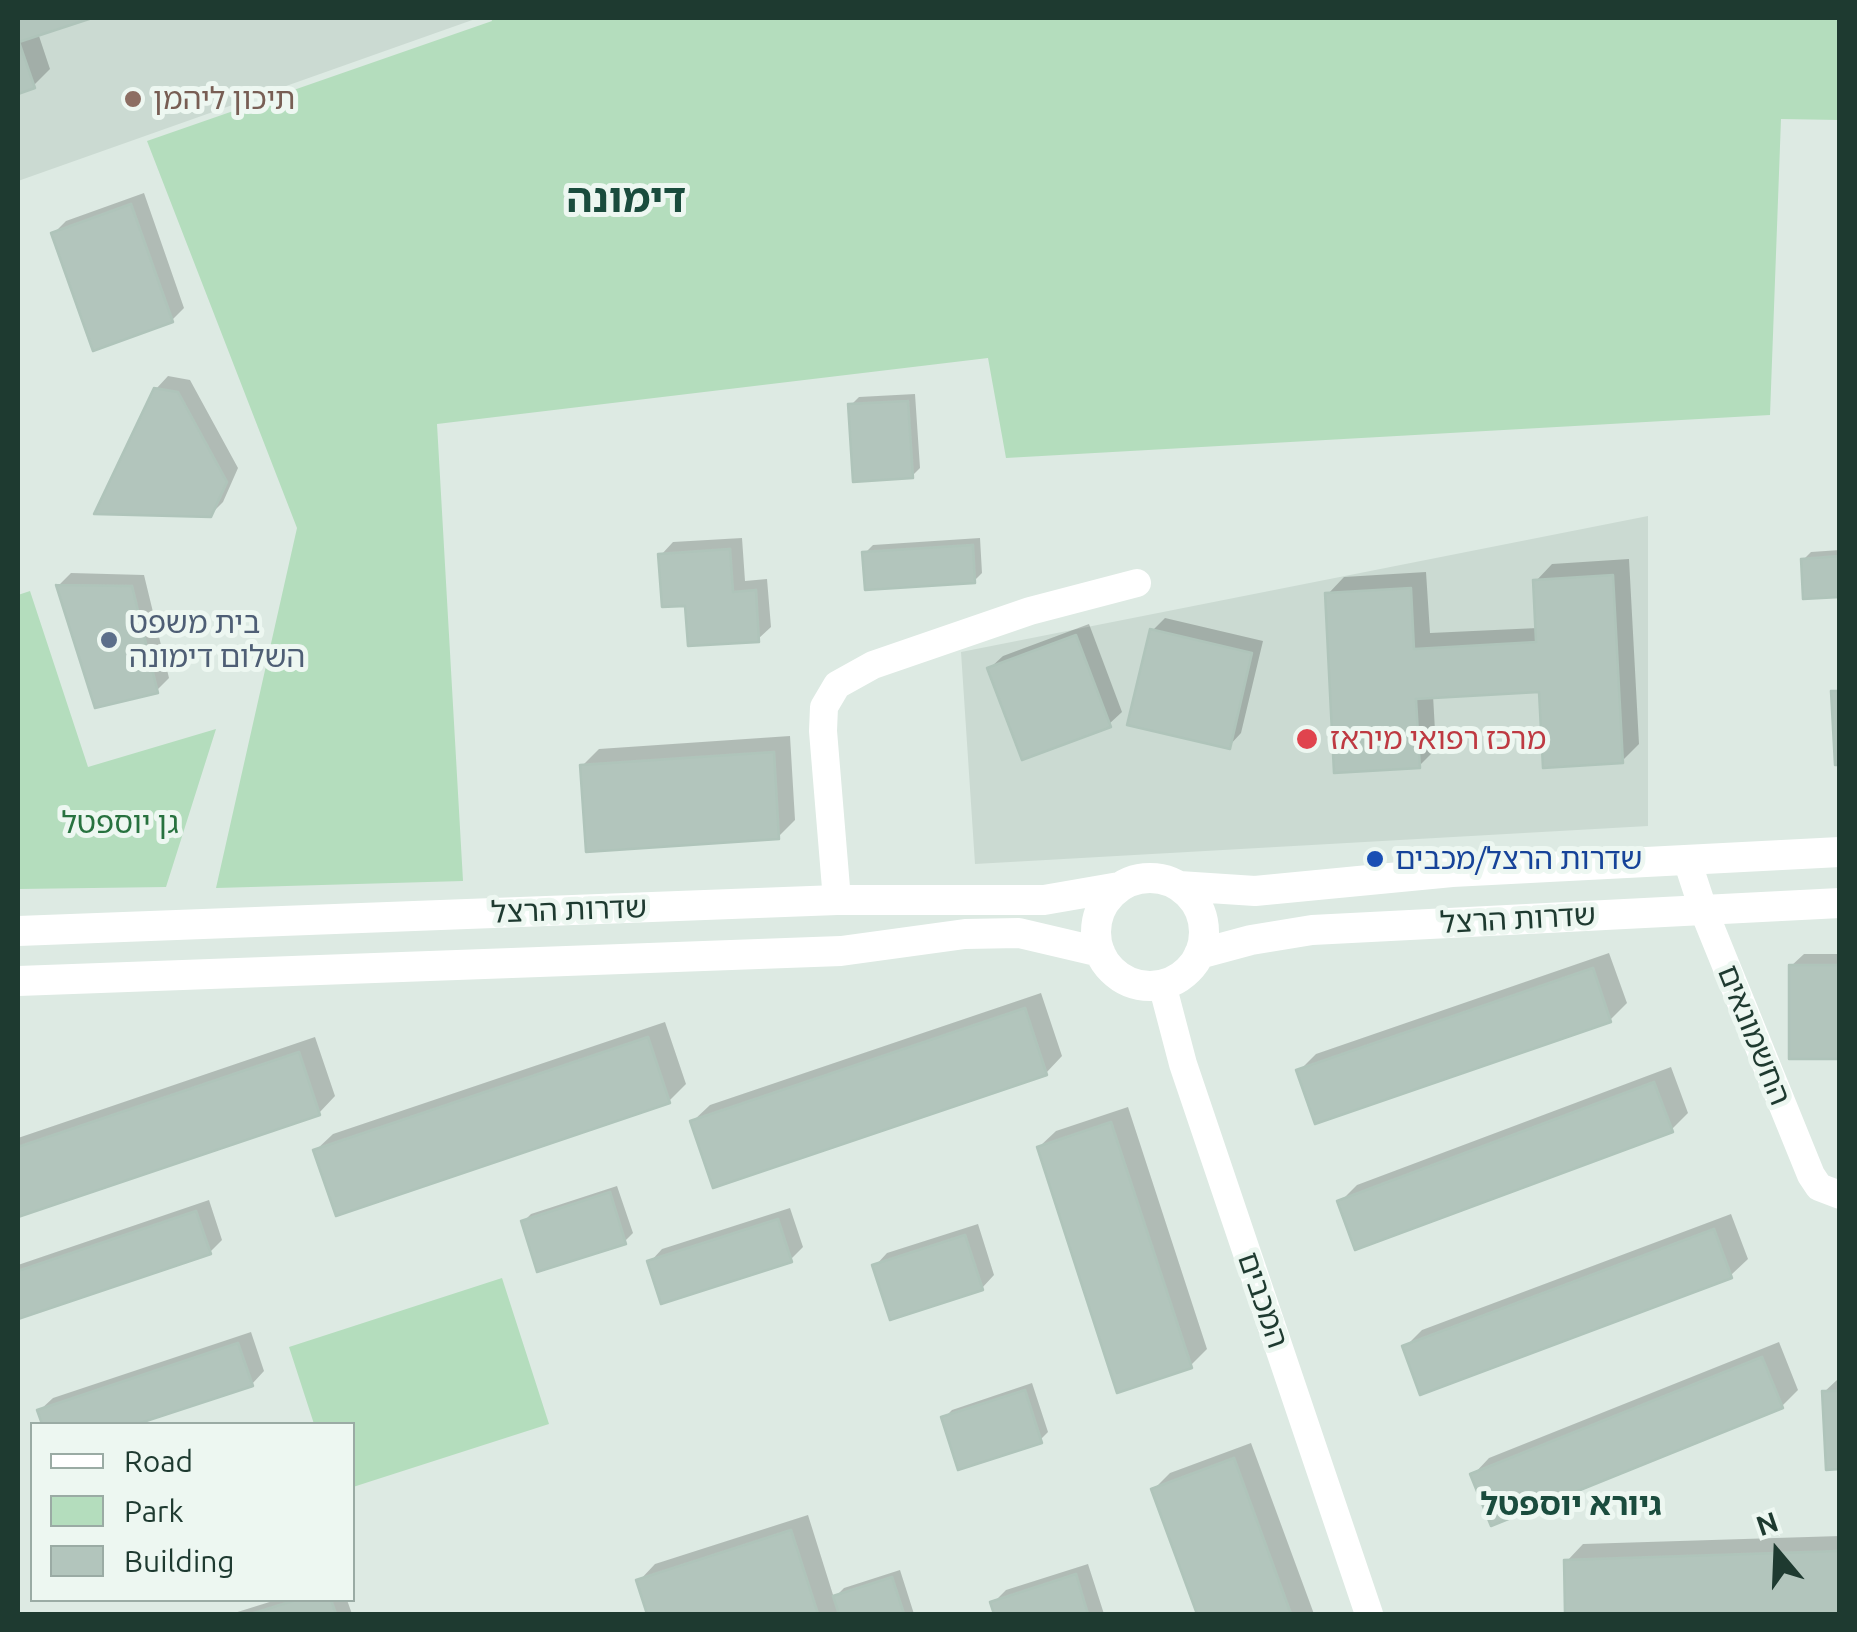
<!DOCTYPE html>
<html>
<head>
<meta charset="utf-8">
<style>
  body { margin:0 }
  #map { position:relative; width:1857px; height:1632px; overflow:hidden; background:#ddeae3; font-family:Ubuntu,sans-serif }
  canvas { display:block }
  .frame { position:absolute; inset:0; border:20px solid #1e3a30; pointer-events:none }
  .legend { position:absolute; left:30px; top:1422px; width:325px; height:180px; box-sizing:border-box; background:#edf7f1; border:2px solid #9aaba4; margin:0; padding:12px 18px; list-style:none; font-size:30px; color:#1e3a30 }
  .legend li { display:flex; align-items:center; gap:20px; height:50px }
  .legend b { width:50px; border:2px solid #9aaba4 }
  .north { position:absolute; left:1727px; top:1502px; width:100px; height:100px; -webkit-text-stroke:8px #edf7f1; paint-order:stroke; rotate:341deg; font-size:28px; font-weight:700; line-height:40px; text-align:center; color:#1e3a30 }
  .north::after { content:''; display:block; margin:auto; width:35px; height:45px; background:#1e3a30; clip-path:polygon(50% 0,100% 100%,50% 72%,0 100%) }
</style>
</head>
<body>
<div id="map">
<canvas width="1857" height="1632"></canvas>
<div class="frame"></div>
<ul class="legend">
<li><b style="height:12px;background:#fff"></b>Road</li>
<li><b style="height:28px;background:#b4ddbd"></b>Park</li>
<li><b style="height:28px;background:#b2c5bc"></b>Building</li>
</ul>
<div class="north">N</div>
</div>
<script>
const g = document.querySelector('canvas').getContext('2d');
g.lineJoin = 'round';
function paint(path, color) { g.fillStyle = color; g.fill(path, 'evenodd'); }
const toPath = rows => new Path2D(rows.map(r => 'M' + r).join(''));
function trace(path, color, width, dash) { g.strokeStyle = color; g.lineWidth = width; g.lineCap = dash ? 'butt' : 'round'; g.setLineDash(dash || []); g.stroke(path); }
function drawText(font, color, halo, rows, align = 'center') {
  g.font = font + ' Ubuntu,"Noto Sans Hebrew",sans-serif'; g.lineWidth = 10; g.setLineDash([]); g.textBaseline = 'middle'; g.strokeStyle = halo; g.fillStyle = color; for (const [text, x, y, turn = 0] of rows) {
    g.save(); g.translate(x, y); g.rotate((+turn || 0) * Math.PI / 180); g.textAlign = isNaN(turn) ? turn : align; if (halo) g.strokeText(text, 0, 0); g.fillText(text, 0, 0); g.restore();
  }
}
paint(toPath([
  [18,18,478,18,18,181],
  [1648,516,1648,826,975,864,961,652]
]), '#cbdad2');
paint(toPath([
  [491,18,1839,18,1839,120,1781,119,1770,415,1006,458,988,358,437,424,463,881,216,888,297,528,147,141,492,21],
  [30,591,88,767,216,729,166,887,18,889,18,595],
  [502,1278,549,1424,353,1487,352,1424,314,1424,289,1347]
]), '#b4ddbd');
paint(toPath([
  [18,18,84,18,38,33,50,69,33,86,18,91],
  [144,193,184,308,172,320,54,233,66,221],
  [168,376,190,380,238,468,223,502,210,515,156,389],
  [915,394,920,468,912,476,851,405,859,397],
  [742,538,745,581,767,579,771,627,758,639,688,603,661,555,673,542],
  [980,538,982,573,974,581,865,553,873,545],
  [1840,550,1840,595,1803,560,1811,552],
  [1629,559,1639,744,1622,761,1541,689,1433,695,1436,749,1419,766,1328,594,1344,577,1426,572,1430,633,1538,628,1536,581,1552,564],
  [71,573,144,575,169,678,156,691,59,585],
  [1165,618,1263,641,1241,733,1229,746,1152,631],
  [1089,624,1122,712,1109,724,990,668,1003,656],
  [790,736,795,820,778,837,583,765,599,749],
  [1609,953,1627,1003,1610,1020,1299,1071,1316,1054],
  [1804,954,1840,954,1840,1056,1791,966],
  [1041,993,1062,1056,1046,1073,693,1121,710,1105],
  [665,1022,686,1084,669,1101,316,1150,333,1134],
  [315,1037,335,1096,319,1113,18,1214,18,1138],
  [1671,1067,1688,1113,1671,1130,1340,1202,1357,1185],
  [1128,1107,1207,1349,1190,1366,1039,1147,1056,1131],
  [617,1186,633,1233,625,1241,523,1222,531,1214],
  [209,1200,222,1240,210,1252,18,1317,18,1265],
  [790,1208,803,1247,791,1259,650,1262,662,1249],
  [1731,1214,1748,1259,1731,1275,1405,1347,1422,1330],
  [978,1224,994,1275,982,1288,875,1266,887,1253],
  [251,1332,264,1371,252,1384,129,1424,45,1424,40,1410,53,1398],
  [1779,1342,1798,1390,1782,1406,1473,1475,1489,1458],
  [1837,1380,1840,1380,1840,1467,1824,1392],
  [1032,1383,1048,1432,1040,1440,944,1418,952,1410],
  [1251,1443,1314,1614,1200,1614,1154,1489,1170,1473],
  [808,1515,834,1598,844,1588,900,1570,914,1614,649,1614,639,1581,655,1564],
  [1840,1536,1840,1614,1568,1614,1567,1561,1583,1544],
  [1088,1564,1104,1614,997,1614,993,1603,1006,1590],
  [276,1600,347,1600,352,1614,231,1614]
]), '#0003');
const building = toPath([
  [18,18,92,18,19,42,35,88,18,94,18,18],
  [131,204,173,322,93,351,51,233,131,204],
  [154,388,178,392,227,482,211,517,94,514,154,388],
  [908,401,913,478,853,482,848,404,908,401],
  [973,545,975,583,865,590,862,552,973,545],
  [730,549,733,592,756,590,759,642,688,646,685,606,662,607,658,554,730,549],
  [1840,556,1840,597,1803,599,1801,559,1840,556],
  [1613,575,1623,763,1543,768,1539,692,1416,699,1420,768,1334,773,1325,593,1411,588,1414,649,1536,642,1533,580,1613,575],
  [56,585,132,586,158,693,95,708,56,585],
  [1150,629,1252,653,1230,749,1127,725,1150,629],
  [1076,635,1111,727,1022,760,987,668,1076,635],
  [1831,691,1840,691,1840,765,1835,765,1831,691],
  [774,752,779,839,586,852,580,765,774,752],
  [1789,965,1840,965,1840,1059,1789,1059,1789,965],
  [1593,968,1611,1022,1315,1124,1296,1070,1593,968],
  [1025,1008,1047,1075,713,1188,690,1121,1025,1008],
  [648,1037,670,1103,336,1216,313,1150,648,1037],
  [299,1052,320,1115,18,1217,18,1147,299,1052],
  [1654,1082,1673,1132,1355,1250,1337,1201,1654,1082],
  [1111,1122,1192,1368,1117,1393,1037,1147,1111,1122],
  [610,1192,626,1244,537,1272,521,1221,610,1192],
  [196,1211,211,1254,18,1319,18,1271,196,1211],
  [778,1219,792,1262,661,1304,647,1261,778,1219],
  [1714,1229,1732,1278,1420,1395,1402,1346,1714,1229],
  [965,1235,983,1290,890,1320,872,1265,965,1235],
  [238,1343,253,1386,137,1424,42,1424,37,1410,238,1343],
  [1762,1357,1783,1408,1491,1526,1470,1474,1762,1357],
  [1025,1390,1042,1443,958,1470,941,1417,1025,1390],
  [1822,1391,1840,1391,1840,1469,1826,1470,1822,1391],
  [1234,1458,1291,1614,1197,1614,1151,1489,1234,1458],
  [791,1530,818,1614,647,1614,636,1580,791,1530],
  [1840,1551,1840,1614,1565,1614,1564,1560,1840,1551],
  [1076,1574,1088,1614,994,1614,990,1602,1076,1574],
  [892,1577,904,1614,839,1614,833,1596,892,1577],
  [296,1600,331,1600,336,1614,251,1614,296,1600]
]);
paint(building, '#b2c5bc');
trace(building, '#afc4ba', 2.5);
trace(toPath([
  [1687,860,1703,909,1811,1175,1819,1187,1840,1195],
  [837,900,823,731,824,707,837,685,873,665,1030,611,1137,583],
  [1162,984,1183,1064,1369,1614]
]), '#fff', 28);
trace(toPath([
  '1096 932a54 54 0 1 1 108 0a54 54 0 1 1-108 0Z',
  [1179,886,1255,891,1452,872,1840,852],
  [18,931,837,900,1044,900,1119,887],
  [1199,954,1251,940,1312,930,1840,903],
  [18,981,841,951,965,934,1019,933,1100,952]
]), '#fff', 30);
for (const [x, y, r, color] of [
  [133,99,10,"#8d6e63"],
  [109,640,10,"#5c6f8a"],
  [1307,739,12,"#e0444e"],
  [1375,859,10,"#1a4fb4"]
]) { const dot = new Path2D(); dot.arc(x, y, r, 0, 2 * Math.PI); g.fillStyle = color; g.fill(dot); trace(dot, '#edf7f1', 4); }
drawText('30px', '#785e54', '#edf7f1', [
  ["תיכון ליהמן",153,99]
], 'left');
drawText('30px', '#4e5e75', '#edf7f1', [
  ["בית משפט",129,623],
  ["השלום דימונה",129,657]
], 'left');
drawText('30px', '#be3a42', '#edf7f1', [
  ["מרכז רפואי מיראז",1330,739]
], 'left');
drawText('30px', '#27723f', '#edf7f1', [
  ["גן יוספטל",120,823]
]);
drawText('30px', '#164399', '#edf7f1', [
  ["שדרות הרצל/מכבים",1395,859]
], 'left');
drawText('30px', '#1e3a30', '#edf7f1', [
  ["שדרות הרצל",569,910,-2],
  ["שדרות הרצל",1518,919,-3],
  ["החשמונאים",1754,1035,68],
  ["המכבים",1263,1300,71]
]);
drawText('bold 32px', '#1a4c3d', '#edf7f1', [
  ["גיורא יוספטל",1571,1504]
]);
drawText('bold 40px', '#1a4c3d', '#edf7f1', [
  ["דימונה",626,199]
]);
</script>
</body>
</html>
